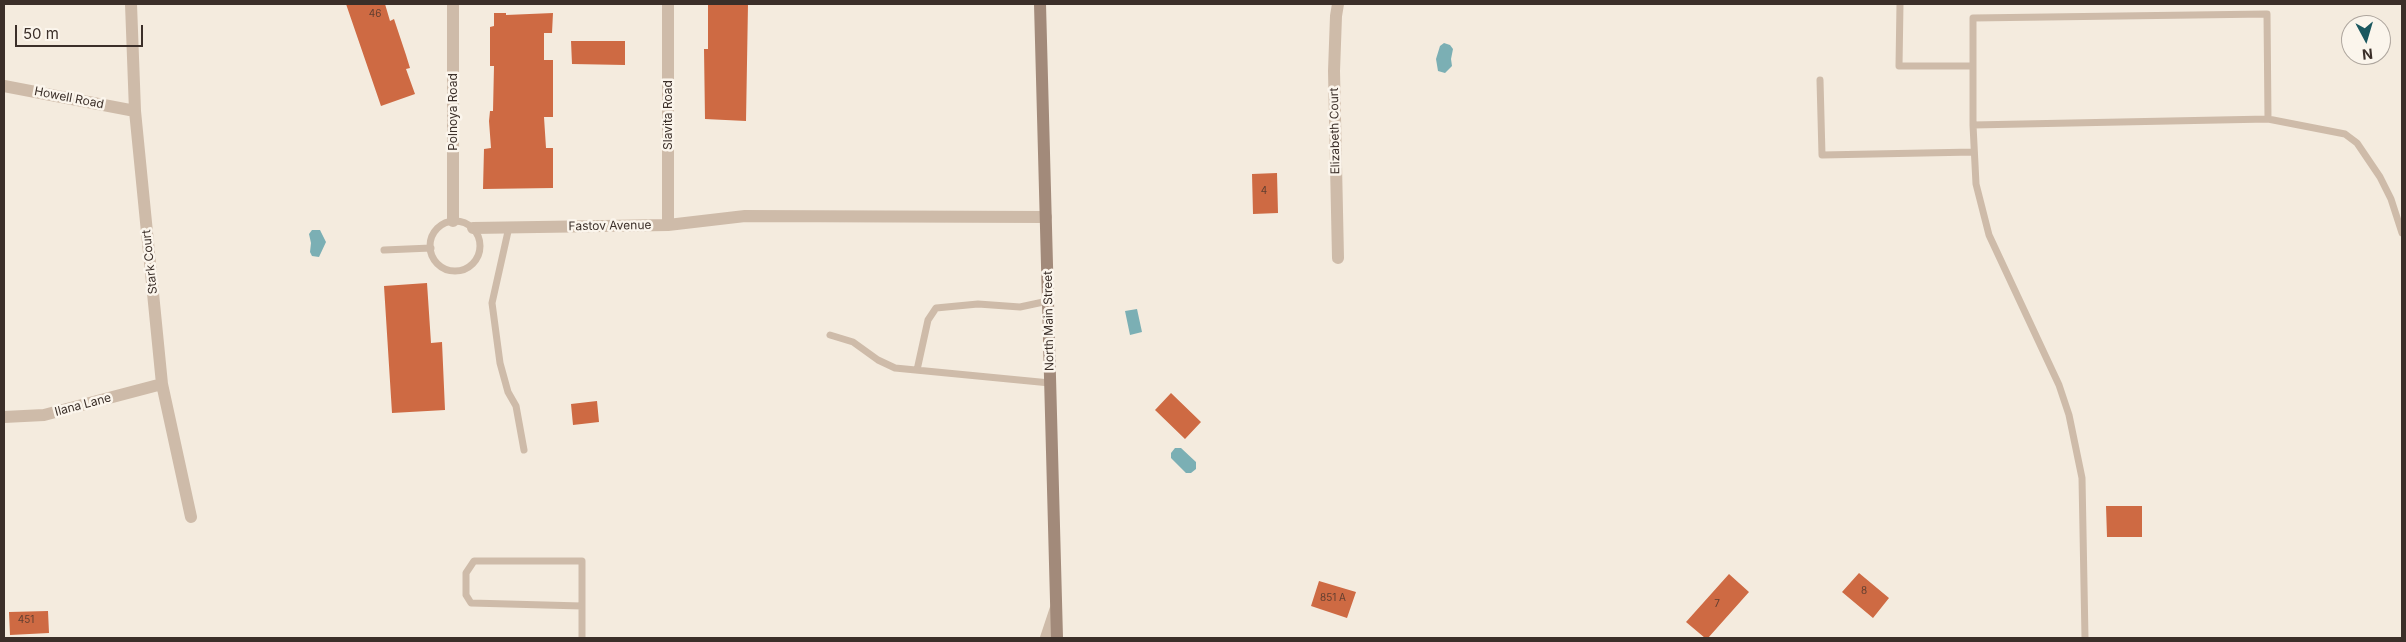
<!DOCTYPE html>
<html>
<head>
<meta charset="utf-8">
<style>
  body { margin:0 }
  #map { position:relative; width:2406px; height:642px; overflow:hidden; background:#f4ebde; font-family:Inter,sans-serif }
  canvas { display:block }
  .frame { position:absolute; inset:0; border:5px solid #3b2f29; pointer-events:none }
  .north { position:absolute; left:2341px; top:15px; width:50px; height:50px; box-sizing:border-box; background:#fbf5ec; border:1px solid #aea69e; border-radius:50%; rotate:174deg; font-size:14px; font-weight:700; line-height:20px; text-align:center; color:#3b2f29 }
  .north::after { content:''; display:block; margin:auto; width:18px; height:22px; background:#1b5860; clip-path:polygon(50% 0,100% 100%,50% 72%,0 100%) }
  .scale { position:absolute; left:15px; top:25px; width:128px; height:22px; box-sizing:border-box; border:2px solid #3b2f29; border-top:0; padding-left:6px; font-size:15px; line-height:18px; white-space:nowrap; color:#3b2f29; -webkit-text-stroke:4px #fbf5ec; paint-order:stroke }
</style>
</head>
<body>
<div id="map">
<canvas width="2406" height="642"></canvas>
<div class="frame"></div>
<div class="north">N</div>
<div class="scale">50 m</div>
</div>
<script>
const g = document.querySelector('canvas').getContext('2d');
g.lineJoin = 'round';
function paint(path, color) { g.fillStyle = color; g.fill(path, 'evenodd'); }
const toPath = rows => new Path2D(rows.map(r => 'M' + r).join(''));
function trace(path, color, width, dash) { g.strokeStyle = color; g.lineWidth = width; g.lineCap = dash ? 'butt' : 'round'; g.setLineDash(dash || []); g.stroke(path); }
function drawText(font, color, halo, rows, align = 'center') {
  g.font = font + ' Inter,sans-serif'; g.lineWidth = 5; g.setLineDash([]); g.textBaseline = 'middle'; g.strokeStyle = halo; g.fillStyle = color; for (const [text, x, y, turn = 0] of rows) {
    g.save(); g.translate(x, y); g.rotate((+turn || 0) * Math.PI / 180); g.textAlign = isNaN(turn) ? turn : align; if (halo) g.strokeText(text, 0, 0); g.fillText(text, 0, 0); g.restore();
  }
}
paint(toPath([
  [1444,43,1450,45,1453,49,1451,59,1452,66,1445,73,1438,71,1436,59,1440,46],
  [312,230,320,230,326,242,319,257,312,256,310,252,311,243,309,234],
  [1137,309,1142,332,1130,335,1125,311],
  [1175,448,1181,448,1196,462,1196,469,1191,473,1186,473,1171,458,1171,453]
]), '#7bafb4');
paint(toPath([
  [346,4,385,4,390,21,394,19,406,55,410,68,406,69,415,94,381,106],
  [708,4,748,4,746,121,705,119,704,49,708,49],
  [494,13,506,13,506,15,553,13,552,33,544,33,544,60,553,60,553,117,544,117,546,148,553,148,553,188,483,189,484,149,491,148,489,121,490,111,493,111,494,66,490,66,490,27,494,26],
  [571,41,625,41,625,65,572,64],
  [1277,173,1278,213,1253,214,1252,174],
  [427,283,431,343,442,342,445,410,392,413,384,286],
  [1171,393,1201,422,1185,439,1155,410],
  [597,401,599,422,573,425,571,404],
  [2106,506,2142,506,2142,537,2107,537],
  [1859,573,1889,598,1873,618,1842,592],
  [1729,574,1749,592,1708,638,1705,638,1686,622],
  [1319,581,1356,592,1347,618,1311,606],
  [48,611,49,633,10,635,9,612]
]), '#ce6a43');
trace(toPath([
  [1900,4,1899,66,1973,66],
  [1820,80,1822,155,1974,152],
  [2268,119,2345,134,2357,143,2380,177,2391,199,2402,233],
  [1973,125,2268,119,2267,14,1973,18,1973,125,1976,184,1989,235,2059,385,2069,415,2082,478,2085,638],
  '430 246a25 25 0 1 1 50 0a25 25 0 1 1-50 0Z',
  [509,227,492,303,500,363,508,392,516,406,524,450],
  [384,250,431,248],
  [830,335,853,342,878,360,895,368,1050,383],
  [917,370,928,320,936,308,978,304,1020,307,1048,301],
  [582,638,582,561,474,561,466,573,466,595,471,603,582,606]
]), '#cebba9', 7);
trace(toPath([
  [131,4,135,111,162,384,191,517],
  [4,86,135,111],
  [453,221,453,4],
  [668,225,668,4],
  [473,228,668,225,745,216,1046,217],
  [1338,258,1334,71,1336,16,1338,4],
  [4,417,44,415,162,384],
  [1046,638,1056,608]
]), '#cebba9', 12);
trace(toPath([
  [1040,4,1057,638]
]), '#a28a7a', 12);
drawText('10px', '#603e30', null, [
  ["46",375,14],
  ["4",1264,191],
  ["8",1864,591],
  ["851 A",1333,598],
  ["7",1717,604],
  ["451",26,620]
]);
drawText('12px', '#3b2f29', '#fbf5ec', [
  ["Howell Road",69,98,11],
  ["Polnoya Road",453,112,-90],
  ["Slavita Road",668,115,-90],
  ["Elizabeth Court",1335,131,-91],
  ["Fastov Avenue",610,226,-1],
  ["Stark Court",150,262,-96],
  ["North Main Street",1049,321,-91],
  ["Ilana Lane",83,405,-15]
]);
</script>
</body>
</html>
